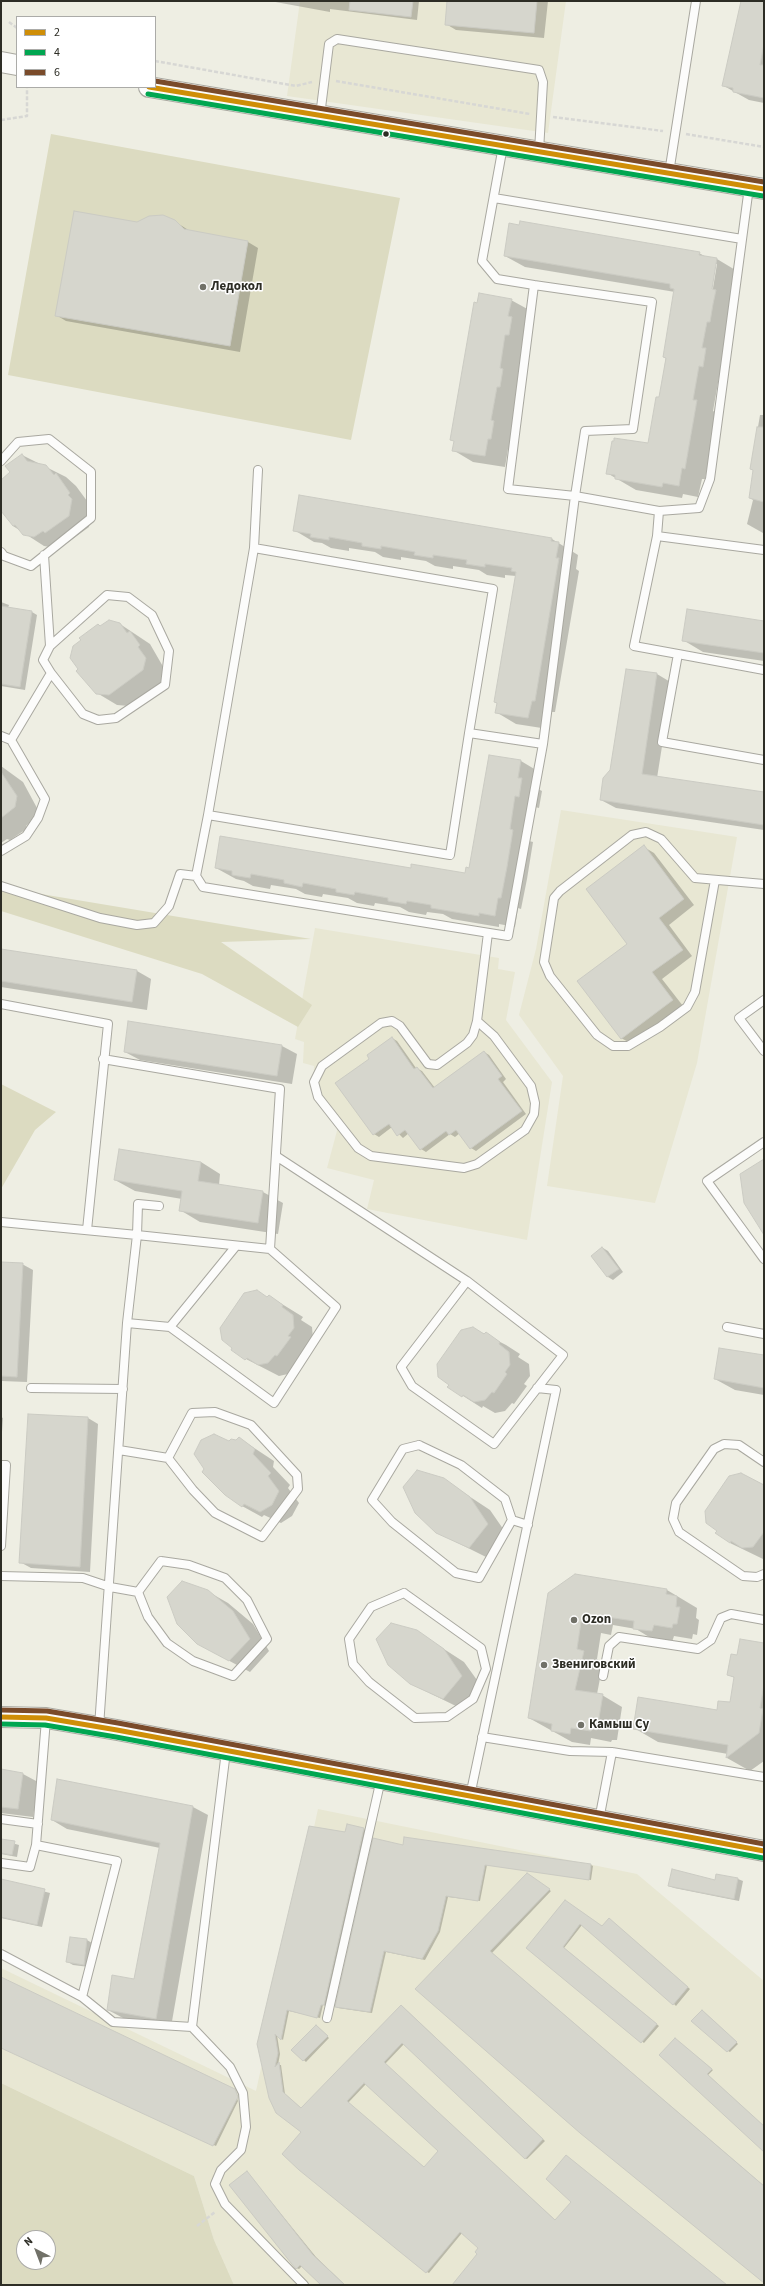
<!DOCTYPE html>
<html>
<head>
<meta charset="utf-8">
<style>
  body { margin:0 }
  #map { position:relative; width:765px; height:2286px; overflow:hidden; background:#eeeee3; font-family:"Source Sans 3",sans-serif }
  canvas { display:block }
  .frame { position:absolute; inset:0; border:2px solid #2d2d25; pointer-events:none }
  .legend { position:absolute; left:16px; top:16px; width:140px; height:72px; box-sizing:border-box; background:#fff; border:1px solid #ababa8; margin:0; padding:5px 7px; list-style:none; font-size:12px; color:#2d2d25 }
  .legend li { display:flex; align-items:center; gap:8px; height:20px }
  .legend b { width:20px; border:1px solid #ababa8 }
  .north { position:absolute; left:16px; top:2230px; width:40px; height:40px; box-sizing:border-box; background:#fff; border:1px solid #ababa8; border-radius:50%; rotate:318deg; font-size:11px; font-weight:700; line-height:16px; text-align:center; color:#2d2d25 }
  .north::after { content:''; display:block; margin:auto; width:14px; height:18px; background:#717168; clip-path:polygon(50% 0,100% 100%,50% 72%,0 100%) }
</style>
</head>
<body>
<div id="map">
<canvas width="765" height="2286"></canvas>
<div class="frame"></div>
<ul class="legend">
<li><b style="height:5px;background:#cf8e07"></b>2</li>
<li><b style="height:5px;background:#00a651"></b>4</li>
<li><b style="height:5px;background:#7a4b2a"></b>6</li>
</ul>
<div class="north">N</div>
</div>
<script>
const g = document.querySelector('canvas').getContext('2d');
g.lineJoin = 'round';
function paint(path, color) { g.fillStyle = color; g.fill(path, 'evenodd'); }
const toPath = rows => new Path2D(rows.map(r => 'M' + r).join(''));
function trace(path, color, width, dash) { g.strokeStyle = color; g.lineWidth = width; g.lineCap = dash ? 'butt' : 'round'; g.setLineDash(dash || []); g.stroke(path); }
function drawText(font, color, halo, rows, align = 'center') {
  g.font = font + ' "Source Sans 3",sans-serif'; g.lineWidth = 3; g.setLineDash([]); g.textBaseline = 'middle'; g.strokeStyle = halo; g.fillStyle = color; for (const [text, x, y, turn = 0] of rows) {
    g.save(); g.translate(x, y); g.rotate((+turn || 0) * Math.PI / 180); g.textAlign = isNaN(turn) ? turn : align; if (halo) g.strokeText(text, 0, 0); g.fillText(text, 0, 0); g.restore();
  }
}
paint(toPath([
  [300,1,566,1,548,133,287,96],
  [561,810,737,837,697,1063,655,1203,547,1186,563,1076,519,1015,536,949],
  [315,928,499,958,498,969,515,972,506,1020,552,1082,527,1240,367,1209,374,1180,327,1168,338,1127,313,1097,314,1066,303,1063,304,1042,295,1039],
  [318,1809,637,1874,764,1981,764,2285,234,2285,214,2240,194,2176,1,2083,1,1968,256,2091]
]), '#e8e7d3');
paint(toPath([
  [51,134,400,198,351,440,8,375],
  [11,889,311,939,221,942,312,1005,298,1027,202,974,1,911,1,892],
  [1,1084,56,1112,35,1130,1,1189],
  [1,2083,194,2176,214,2240,234,2285,1,2285],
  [24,2238,48,2238,48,2262,24,2262]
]), '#dcdbc1');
paint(toPath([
  [270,1,419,1,417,20,330,9,330,12],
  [448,1,548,1,544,38,456,30,446,24],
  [742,1,764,1,764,103,749,100,724,86],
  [174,221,190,231,248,242,258,248,240,352,66,321,56,315,137,223],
  [699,253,708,258,717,259,737,271,722,359,725,361,722,378,719,377,713,411,717,413,705,479,702,479,698,497,683,494,682,498,636,490,607,473,649,445,660,398,675,292,525,267,505,256],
  [715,264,717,264,712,294,710,294],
  [511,300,531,311,511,431,514,433,511,450,508,449,505,467,473,462,453,450],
  [764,413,764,532,763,533,747,524,753,500,750,498,754,470,751,469,760,415,764,415],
  [22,455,66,477,76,486,90,505,91,511,89,527,66,544,63,542,55,548,44,546,13,526,1,508,11,473],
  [294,530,552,539,578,555,576,569,579,571,555,712,551,712,548,729,516,724,496,712,498,704,495,702,516,576,505,575,505,578,487,575,479,570,453,566,453,569,435,566,426,561,401,557,401,560,383,557,375,552,349,548,349,551,331,548,322,543,314,542],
  [1,602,9,605,8,608,32,612,37,615,25,690,1,686],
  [764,622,764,661,703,652,683,640],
  [120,624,150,644,165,670,163,681,129,706,117,705,97,693,101,627],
  [626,670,657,674,672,683,657,778,764,793,764,830,616,808,601,800,611,770],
  [490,756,521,761,541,773,538,789,542,791,539,808,535,807,529,841,533,842,527,879,521,909,518,908,515,927,499,924,499,927,452,919,443,914,427,912,426,915,409,912,400,907,375,903,374,906,357,903,348,898,323,894,322,897,305,894,296,889,271,885,270,889,253,886,244,881,236,879,216,868,411,869,465,875,470,869],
  [1,766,23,782,37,808,35,818,26,826,28,828,10,840,7,839,1,843],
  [644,847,654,853,694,905,669,925,692,956,662,979,683,1006,632,1044,621,1038,628,944],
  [1,950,137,971,151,979,147,1010,1,987],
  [392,1038,397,1041,416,1068,422,1071,435,1088,484,1052,489,1055,506,1079,503,1082,526,1114,476,1151,471,1148,460,1133,455,1137,450,1134,426,1152,421,1149,409,1133,403,1138,392,1127,379,1137,374,1134,370,1059],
  [282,1046,297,1054,292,1084,140,1060,125,1052],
  [201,1162,220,1174,219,1185,263,1192,283,1203,278,1234,200,1222,180,1210,182,1199,135,1191,115,1180],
  [603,1248,608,1251,623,1272,613,1280,608,1277,592,1256],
  [1,1263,22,1264,33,1270,27,1382,1,1381],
  [269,1296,303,1317,301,1320,312,1327,313,1339,288,1374,279,1376,246,1359],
  [473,1328,506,1345,520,1354,518,1357,529,1364,530,1376,524,1384,527,1386,514,1404,512,1403,505,1411,495,1413,483,1406,482,1408,449,1387],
  [764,1356,764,1395,735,1390,715,1379],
  [1,1417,3,1418,1,1446],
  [88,1418,98,1424,90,1572,31,1568,20,1562],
  [239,1438,274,1461,273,1467,290,1485,288,1488,299,1503,292,1516,281,1523,264,1515,262,1517,242,1506,229,1442,237,1441],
  [443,1479,490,1510,508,1536,490,1559,436,1532],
  [754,1480,764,1485,763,1559,730,1543],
  [575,1575,667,1590,697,1608,696,1618,699,1620,697,1635,693,1634,692,1639,674,1636,672,1642,654,1640,636,1629,613,1625,611,1635,601,1633,597,1659,603,1663,597,1694,602,1695,622,1707,617,1740,612,1740,611,1742,591,1738,590,1745,572,1742,529,1718],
  [207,1591,228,1603,253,1624,269,1651,250,1672,198,1644],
  [416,1631,464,1662,482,1687,464,1710,411,1684],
  [764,1644,764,1761,750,1771,727,1758,728,1754,658,1742,634,1728,718,1711,731,1703,735,1678,728,1675,738,1657],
  [1,1770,23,1774,38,1782,33,1817,1,1813],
  [193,1807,208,1815,171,2027,123,2018,108,2010,135,1981,160,1848,67,1829,52,1820],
  [364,1829,366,1831,326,2006,323,2005,320,2018,289,2011,283,2040,277,2035,280,2054,278,2065,281,2065,285,2094,302,2109,403,2007,545,2141,527,2159,525,2158,404,2044,385,2064,555,2220,726,2285,453,2285,479,2254,480,2248,462,2233,429,2273,427,2272,302,2131,258,2044],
  [366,2084,440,2151,425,2168,348,2103],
  [1,1840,19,1845,17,1857,1,1854],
  [404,1846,591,1865,593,1866,591,1880,487,1865,480,1901,448,1897,440,1932,425,1960,386,1952,372,2013,338,2008,336,2007],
  [529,1876,551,1891,492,1953,764,2186,764,2282,417,1989],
  [738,1879,743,1881,739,1901,674,1888,669,1886],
  [1,1880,50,1893,42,1927,1,1918],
  [565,1901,603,1927,611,1921,690,1989,676,2006,674,2004,582,1925,564,1948,659,2026,644,2043,527,1948],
  [71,1938,87,1940,92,1943,89,1967,73,1965,68,1962],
  [1,1978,234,2090,238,2101,216,2146,1,2047],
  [704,2012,738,2044,730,2052,728,2051],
  [318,2027,329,2038,306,2062,293,2050],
  [677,2041,713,2070,708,2075,764,2127,764,2151],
  [247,2172,316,2257,345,2285,322,2285,302,2266,299,2269,296,2268]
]), '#0003');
const building = toPath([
  [350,1,413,1,411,17,349,10,350,1],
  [447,1,537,1,534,33,445,25,447,1],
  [741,1,764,1,764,44,760,65,764,65,764,98,733,92,733,88,722,86,741,1],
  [74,211,137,222,149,216,163,215,175,220,184,229,248,241,230,346,55,316,74,211],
  [520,221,700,252,699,255,717,258,712,289,716,290,713,304,710,322,707,322,702,348,706,348,703,367,699,366,693,400,697,400,685,469,682,468,679,486,663,483,662,487,627,481,615,479,615,475,606,474,612,441,614,441,614,438,648,443,656,397,659,397,666,358,663,357,674,289,670,288,670,284,504,256,509,223,519,225,520,221],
  [479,293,512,299,508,316,512,317,509,335,505,335,500,368,503,369,500,387,497,387,491,420,494,421,491,439,488,439,485,456,452,451,454,441,450,440,474,302,477,303,479,293],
  [757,427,764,427,764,502,749,498,753,470,750,469,757,427],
  [22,454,27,461,46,465,54,475,56,473,70,493,68,495,72,499,69,516,45,533,43,531,34,537,23,535,15,525,13,526,1,511,1,480,10,472,5,466,22,454],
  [299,495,552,538,551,541,559,542,556,558,559,558,535,701,532,701,528,718,495,713,497,703,494,702,516,572,511,571,512,568,485,564,485,567,466,564,467,560,433,555,433,558,414,555,415,552,381,546,381,549,362,546,362,543,329,537,329,540,310,537,311,534,293,531,299,495],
  [1,606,32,611,20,687,1,684,1,606],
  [687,609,764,621,764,653,682,641,687,609],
  [109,620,120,623,127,633,130,631,140,645,138,647,146,658,143,670,109,695,96,694,76,671,78,669,70,658,73,646,81,640,79,638,98,624,100,626,109,620],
  [626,669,657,673,642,774,764,792,764,825,600,800,603,778,610,770,626,669],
  [489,755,521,760,518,778,522,778,519,797,515,796,510,829,513,830,507,867,501,898,498,898,495,916,479,913,479,916,431,908,431,905,407,901,406,904,388,901,388,898,355,892,354,895,336,892,336,889,303,883,302,887,284,883,284,880,251,874,250,878,232,875,232,871,215,868,220,836,411,868,411,864,465,873,466,867,469,868,489,755],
  [1,772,17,796,15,807,1,818,1,772],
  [644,845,684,899,659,918,683,950,652,972,673,1000,621,1039,577,981,627,944,586,889,644,845],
  [1,949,137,970,132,1002,1,981,1,949],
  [128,1021,282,1045,277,1076,124,1052,128,1021],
  [392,1037,414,1069,417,1067,433,1088,484,1051,502,1076,498,1079,522,1111,470,1149,456,1130,449,1135,446,1131,420,1150,405,1130,397,1136,389,1124,373,1135,335,1083,369,1059,367,1055,392,1037],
  [119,1149,201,1162,198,1181,263,1191,258,1223,179,1211,182,1191,114,1180,119,1149],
  [764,1159,764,1235,744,1203,740,1174,764,1159],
  [602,1247,619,1269,607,1277,591,1256,602,1247],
  [1,1262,23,1263,17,1377,1,1376,1,1262],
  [257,1290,267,1297,269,1295,283,1305,282,1307,293,1315,294,1328,288,1336,291,1337,277,1356,275,1355,268,1363,258,1365,247,1358,245,1360,231,1350,232,1348,222,1340,220,1328,244,1293,257,1290],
  [473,1327,484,1334,486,1332,500,1342,499,1344,509,1352,510,1365,505,1372,507,1374,494,1393,492,1392,485,1400,474,1402,463,1395,462,1397,447,1387,449,1385,438,1377,437,1364,461,1330,473,1327],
  [719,1348,764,1355,764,1388,714,1379,719,1348],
  [28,1414,88,1417,80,1567,19,1563,28,1414],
  [214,1434,229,1441,231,1439,236,1440,239,1437,255,1449,253,1454,271,1473,268,1476,279,1491,272,1505,260,1512,244,1504,242,1507,225,1495,202,1472,204,1469,194,1454,201,1440,214,1434],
  [417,1470,444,1478,470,1497,488,1524,469,1548,436,1533,415,1513,403,1487,417,1470],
  [741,1473,764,1485,764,1532,753,1547,742,1548,731,1541,730,1543,715,1533,717,1531,706,1523,705,1511,729,1476,741,1473],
  [575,1574,667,1589,666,1594,677,1596,676,1607,680,1607,677,1624,673,1624,672,1628,654,1625,652,1631,633,1629,634,1621,593,1615,592,1624,581,1622,577,1649,584,1651,575,1690,603,1694,597,1730,592,1729,591,1731,571,1728,570,1734,551,1731,552,1724,528,1718,548,1593,575,1574],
  [182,1581,208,1590,233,1611,250,1639,229,1661,197,1644,177,1624,167,1597,182,1581],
  [391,1623,417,1630,444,1649,462,1676,443,1699,410,1684,388,1665,376,1639,391,1623],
  [740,1639,764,1643,764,1685,760,1708,763,1709,759,1733,726,1758,728,1745,633,1729,638,1697,717,1710,718,1701,730,1702,734,1677,727,1675,731,1654,737,1655,740,1639],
  [1,1769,23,1773,18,1809,1,1807,1,1769],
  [57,1779,193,1806,156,2019,107,2010,112,1975,134,1979,160,1843,51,1820,57,1779],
  [347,1824,364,1828,324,2005,321,2005,317,2018,287,2010,281,2040,275,2034,278,2053,275,2067,279,2062,283,2092,301,2108,401,2005,543,2139,525,2159,402,2043,384,2062,555,2220,571,2202,546,2179,566,2155,727,2285,452,2285,477,2254,475,2252,478,2248,460,2232,426,2273,299,2170,282,2154,301,2132,276,2113,269,2098,257,2044,309,1826,345,1832,347,1824],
  [364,2083,438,2151,424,2167,347,2101,364,2083],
  [404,1837,591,1864,589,1880,485,1865,478,1901,446,1896,438,1931,422,1959,384,1951,370,2012,335,2007,373,1838,403,1845,404,1837],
  [1,1839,15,1841,12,1855,1,1853,1,1839],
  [672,1869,715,1880,716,1874,738,1878,734,1899,668,1886,672,1869],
  [527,1873,550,1889,490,1951,764,2186,764,2283,580,2133,415,1989,527,1873],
  [1,1879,45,1889,37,1925,1,1917,1,1879],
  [565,1900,602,1926,609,1918,688,1987,673,2005,580,1924,563,1947,657,2024,641,2043,526,1948,565,1900],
  [70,1937,87,1939,84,1965,66,1962,70,1937],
  [1,1977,235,2089,238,2097,213,2146,1,2048,1,1977],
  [702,2010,737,2042,727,2052,691,2021,702,2010],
  [316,2025,328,2036,303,2061,291,2050,316,2025],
  [675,2038,712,2069,707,2074,764,2126,764,2152,659,2055,675,2038],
  [247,2171,313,2255,345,2285,321,2285,300,2265,296,2269,291,2263,229,2185,247,2171]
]);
paint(building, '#d6d6cd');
trace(building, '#cbcbc3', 1);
const service = toPath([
  [320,116,329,44,337,39,539,70,543,82,539,151],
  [503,146,482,261,497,279,534,285,508,489,575,496,585,431,633,429,652,302,534,285],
  [669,173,696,1],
  [494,198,742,239],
  [1,461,18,442,49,439,91,472,91,518,31,566,4,556,1,552],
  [659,511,699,508,710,479,749,187],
  [254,548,258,470],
  [50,646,107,595,128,597,152,615,169,651,165,685,116,718,98,720,83,714,51,673],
  [678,654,634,646,657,536,764,550],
  [764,670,678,654,662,742,764,760],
  [1,736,11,740,45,799,38,818,26,836,1,851],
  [11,740,51,673,43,660,50,646,44,555],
  [543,744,575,496,659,511,657,536],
  [208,815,450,855,469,733,543,744,508,936,203,887,196,876,208,815,254,548,493,589,469,733],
  [715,880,695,992,687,1007,660,1027,628,1046,613,1046,597,1035,550,976,544,962,554,898,560,891,632,835,646,832,661,839,695,878,764,884],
  [1,886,100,918,137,925,154,923,169,906,180,874,196,876],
  [764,1000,739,1018,764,1051],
  [1,1004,108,1024,87,1230],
  [477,1021,473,1035,467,1043,437,1065,428,1064,400,1026,392,1021,381,1023,322,1066,314,1082,318,1097,358,1148,371,1156,464,1168,477,1164,525,1130,534,1114,535,1103,531,1086,494,1036,477,1021,488,933],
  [103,1059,280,1089,270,1249,137,1235,138,1204,159,1206],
  [764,1142,707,1181,764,1259],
  [276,1156,467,1281],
  [1,1222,137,1235,127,1323,99,1727],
  [467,1281,563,1355,494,1444,412,1386,401,1367,467,1281],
  [127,1323,170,1327,274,1403,336,1307,270,1249],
  [170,1327,236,1246],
  [727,1327,764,1334],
  [31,1388,123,1389],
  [419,1445,461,1465,505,1499,512,1520,479,1578,456,1573,392,1522,372,1500,403,1449,419,1445],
  [119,1450,168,1458,193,1490,215,1513,262,1537,298,1489,297,1475,251,1425,215,1412,192,1413,168,1458],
  [764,1462,739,1445,724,1444,714,1449,676,1503,673,1519,679,1532,743,1576,757,1577,764,1574],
  [1,1465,6,1465,1,1546],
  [512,1520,528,1525],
  [161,1561,189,1565,225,1578,247,1600,267,1639,233,1676,193,1661,167,1643,148,1617,138,1592,161,1561],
  [1,1576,83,1578,110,1587,138,1592],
  [404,1593,481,1648,486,1669,473,1699,447,1717,415,1718,369,1682,353,1664,349,1639,371,1607,404,1593],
  [603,1676,609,1646,619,1637,698,1649,711,1640,721,1618,731,1614,764,1620],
  [46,1719,36,1845,117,1861,82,1997,113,2022,192,2027],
  [482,1737,570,1751,612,1752,764,1777],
  [226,1751,192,2027,230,2067,243,2093,246,2127,241,2150,221,2170,215,2184,225,2204,304,2285],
  [470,1796,556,1390,537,1388],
  [1,1819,38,1824],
  [599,1820,612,1752],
  [1,1863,30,1867,36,1845],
  [1,1954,82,1997],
  [327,2018,381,1779]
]);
const tertiary = toPath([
  [1,62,17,65],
  [149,87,764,189],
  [1,1717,46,1718,117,1730,764,1851]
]);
trace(service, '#a9a8a0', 10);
trace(tertiary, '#a9a8a0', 22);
trace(toPath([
  [9,22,17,28],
  [155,61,296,86,312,82],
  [336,81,530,114],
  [553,117,663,131],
  [1,120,27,116,27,87],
  [686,134,764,147],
  [197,2226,215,2212]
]), '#d7d7d4', 2.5, [4, 2]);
trace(service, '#fcfcfb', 8);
trace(tertiary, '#fcfcfb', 20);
trace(toPath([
  [149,87,764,189],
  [1,1717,46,1718,117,1730,764,1851]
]), '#cf8e07', 5);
trace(toPath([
  [148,94,763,196],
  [1,1724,45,1725,116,1737,763,1858]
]), '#00a651', 5);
trace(toPath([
  [155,81,764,182],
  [1,1710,47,1711,118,1723,764,1844]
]), '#7a4b2a', 5);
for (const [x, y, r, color] of [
  [386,134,3.5,"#2d2d25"],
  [203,287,4,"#717168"],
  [574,1620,4,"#717168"],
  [544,1665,4,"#717168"],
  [581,1725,4,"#717168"]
]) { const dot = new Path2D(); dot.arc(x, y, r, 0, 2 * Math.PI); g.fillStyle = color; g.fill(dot); trace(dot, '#fff', 1.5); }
drawText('bold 13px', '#2d2d25', '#fff', [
  ["Ледокол",211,287],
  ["Ozon",582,1620],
  ["Звениговский",552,1665],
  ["Камыш Су",589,1725]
], 'left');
</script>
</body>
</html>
